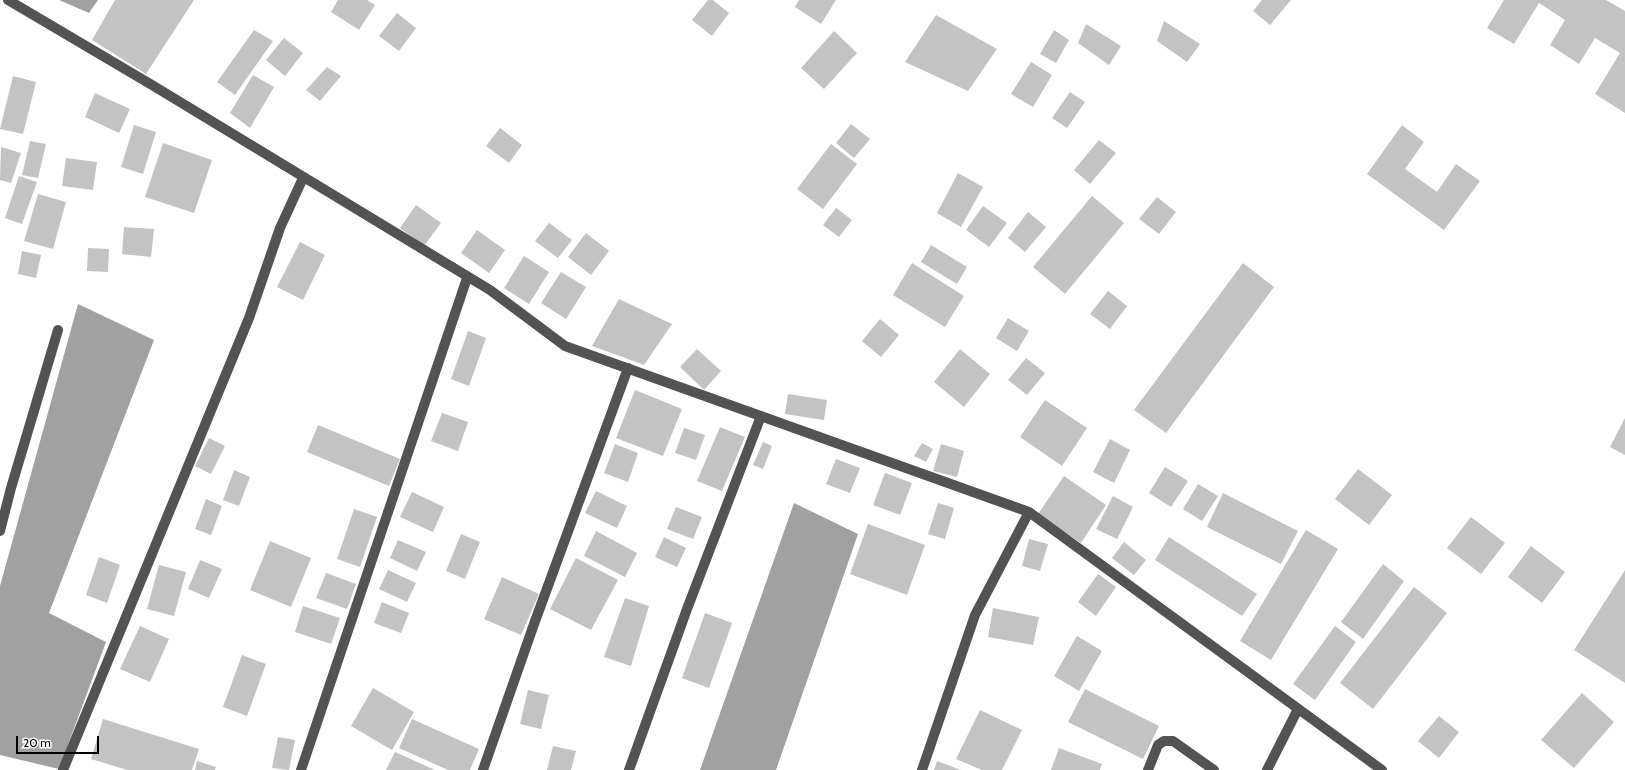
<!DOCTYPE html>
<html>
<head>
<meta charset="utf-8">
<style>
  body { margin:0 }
  #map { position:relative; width:1625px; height:770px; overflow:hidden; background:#fff; font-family:Cabin,sans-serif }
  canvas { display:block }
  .scale { position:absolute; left:16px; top:736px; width:83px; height:18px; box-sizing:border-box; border:2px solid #000; border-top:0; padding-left:5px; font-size:12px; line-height:14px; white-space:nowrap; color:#000; -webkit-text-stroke:3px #fff; paint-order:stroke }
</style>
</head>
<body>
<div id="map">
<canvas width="1625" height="770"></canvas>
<div class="scale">20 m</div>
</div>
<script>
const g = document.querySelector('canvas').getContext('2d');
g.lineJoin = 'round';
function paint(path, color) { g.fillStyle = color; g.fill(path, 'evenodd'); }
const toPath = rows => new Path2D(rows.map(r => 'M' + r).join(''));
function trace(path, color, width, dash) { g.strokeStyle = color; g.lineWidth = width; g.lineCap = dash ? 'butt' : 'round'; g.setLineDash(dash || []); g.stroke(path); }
paint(toPath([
  [59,0,98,0,89,13],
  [78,304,154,340,49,613,106,642,59,769,0,755,0,586],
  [794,503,858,534,776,770,700,770]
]), '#a1a1a1');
paint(toPath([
  [115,0,194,0,146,74,92,40],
  [338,0,367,0,375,5,359,30,331,12],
  [708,0,713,0,729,13,712,36,692,20],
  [799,0,836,0,821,24,795,7],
  [1262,0,1291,0,1270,25,1253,11],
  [1504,0,1606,0,1625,11,1625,113,1595,94,1620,53,1595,38,1579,64,1550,45,1565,20,1539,3,1514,44,1487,28],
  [397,13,416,28,399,51,379,36],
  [936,15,997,49,968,91,905,62],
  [1164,21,1200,44,1187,62,1157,41],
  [1086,24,1121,46,1109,65,1078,43],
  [254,30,273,41,235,95,217,82],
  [1054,30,1069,40,1056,63,1040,54],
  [834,31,857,53,824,89,801,68],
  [284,38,303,53,285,76,266,60],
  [1031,62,1052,75,1033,107,1011,94],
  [327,67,341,76,320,101,306,90],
  [253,75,274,87,250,128,230,113],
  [13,76,36,82,23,134,0,129],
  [1070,92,1085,102,1067,128,1052,118],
  [95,93,130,109,119,133,85,117],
  [851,124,870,139,854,158,836,143],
  [134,125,156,132,143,174,121,167],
  [1402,125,1424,142,1405,169,1437,192,1456,164,1480,181,1444,230,1367,174],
  [500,128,522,145,509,163,486,146],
  [1099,140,1116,153,1090,184,1074,170],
  [30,141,46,144,38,178,22,175],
  [163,143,212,160,194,213,145,197],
  [831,144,857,164,823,209,797,189],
  [1,147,21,153,11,183,0,180],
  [66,158,97,162,93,190,62,186],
  [958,173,983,187,961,227,937,213],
  [19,176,37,182,22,224,5,218],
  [38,194,66,202,53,249,24,241],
  [1092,196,1124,223,1065,294,1033,267],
  [1157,197,1176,212,1159,234,1139,219],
  [416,205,441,223,424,246,400,228],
  [983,206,1007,223,989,247,966,230],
  [836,208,852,220,839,237,823,225],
  [1028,212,1046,227,1025,252,1008,238],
  [549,223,572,240,558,258,535,241],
  [124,227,154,229,151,257,122,254],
  [477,230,505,250,489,273,461,253],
  [586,233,609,251,591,275,568,257],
  [300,242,325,255,303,300,277,287],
  [931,245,967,267,957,284,921,262],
  [88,248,109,249,108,272,87,271],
  [22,251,41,255,36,278,18,274],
  [524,256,549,272,529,304,504,288],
  [912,263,964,296,945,327,893,295],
  [1243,263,1274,287,1166,433,1134,410],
  [561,272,586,287,566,319,541,303],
  [1108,291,1127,306,1110,329,1090,314],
  [619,299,672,324,644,365,592,346],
  [1008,318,1029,331,1017,351,996,338],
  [880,319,899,335,881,357,862,341],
  [468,331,486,338,469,386,451,379],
  [697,349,721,371,704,390,680,367],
  [960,349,990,374,964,407,934,382],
  [1026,358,1045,373,1027,395,1008,380],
  [635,390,682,409,663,456,616,438],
  [788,394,827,400,824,420,785,414],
  [1045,400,1087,428,1062,466,1020,437],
  [442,413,468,422,458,451,431,441],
  [1625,418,1625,455,1610,447],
  [318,425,400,459,389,486,307,452],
  [720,427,745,437,722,491,697,481],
  [684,428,705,435,696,460,675,453],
  [209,438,225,446,211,474,195,466],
  [1110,439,1130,450,1114,483,1093,472],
  [763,442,772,446,763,469,753,465],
  [922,443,933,449,926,462,914,456],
  [615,444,638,453,628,482,604,473],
  [941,444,964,451,957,477,933,471],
  [836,459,860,468,850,493,826,484],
  [1165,467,1188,481,1171,507,1149,493],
  [1358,469,1392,495,1369,525,1335,499],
  [234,470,250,477,239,506,223,500],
  [885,473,912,483,900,515,873,505],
  [1064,476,1106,505,1081,543,1038,514],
  [1198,484,1218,496,1202,521,1183,509],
  [596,491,627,506,617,528,585,513],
  [412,492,444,507,433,532,400,517],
  [1223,493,1298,531,1281,564,1207,527],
  [1113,496,1133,507,1117,539,1096,529],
  [206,499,222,506,211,535,195,529],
  [938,503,954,508,945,539,928,534],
  [676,507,702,517,693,539,667,529],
  [354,509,377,517,360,567,337,559],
  [1471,517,1505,543,1481,574,1447,548],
  [868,524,925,545,907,595,850,574],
  [1306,530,1338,549,1271,660,1240,641],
  [596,531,637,553,625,577,584,556],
  [461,534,480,542,465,579,446,571],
  [664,537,686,548,677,567,655,557],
  [1169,537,1257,594,1242,616,1155,560],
  [1029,539,1048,544,1040,571,1022,566],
  [398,540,426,552,417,571,390,558],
  [270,541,311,558,291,607,250,590],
  [1124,542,1146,560,1134,575,1112,558],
  [1531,546,1565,572,1542,603,1508,577],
  [99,557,120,565,107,603,86,595],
  [576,558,618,580,591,630,550,609],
  [200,560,222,569,209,598,188,589],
  [1383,564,1404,581,1363,639,1341,622],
  [159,565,186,572,174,616,147,609],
  [388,570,416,583,407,602,379,589],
  [1625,570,1625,683,1574,650],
  [326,573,356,584,347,609,316,598],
  [1098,574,1116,587,1096,616,1078,602],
  [502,577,539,594,521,635,484,619],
  [1414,587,1447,613,1373,709,1340,683],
  [625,598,649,606,631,666,604,657],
  [382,602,409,613,401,633,374,623],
  [303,606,340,618,331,644,295,632],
  [993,608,1039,617,1033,645,988,637],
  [705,613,732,623,709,688,682,678],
  [140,626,169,639,150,682,120,669],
  [1335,626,1356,642,1315,700,1293,684],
  [1077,636,1102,651,1079,691,1054,676],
  [242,655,266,664,247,716,223,707],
  [373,688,414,712,392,750,351,726],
  [1085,689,1159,726,1143,759,1068,722],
  [528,690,549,695,541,729,520,724],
  [1582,693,1614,722,1574,768,1541,740],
  [980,710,1022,730,1002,770,982,770,956,759],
  [1439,716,1459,732,1439,758,1418,741],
  [103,719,199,749,192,770,127,770,91,759],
  [412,719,479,749,470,770,448,770,399,748],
  [278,737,295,740,289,770,272,768],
  [553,746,576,751,571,770,547,770],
  [1059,748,1102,764,1100,770,1051,770],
  [395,752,435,770,386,770],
  [197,761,216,767,215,770,195,770],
  [937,761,961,770,934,770]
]), '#c3c3c3');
trace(toPath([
  [8,0,152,85,490,290,565,346,1029,512,1382,770],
  [0,531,11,488,58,330],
  [63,770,249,318,280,228,303,178],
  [301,770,467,278],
  [483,770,534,624,628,368],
  [629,770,687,609,761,416],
  [922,770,975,615,1029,512],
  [1148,770,1158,745,1164,741,1173,741,1214,770],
  [1267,770,1298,709]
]), '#535353', 10);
</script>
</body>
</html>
